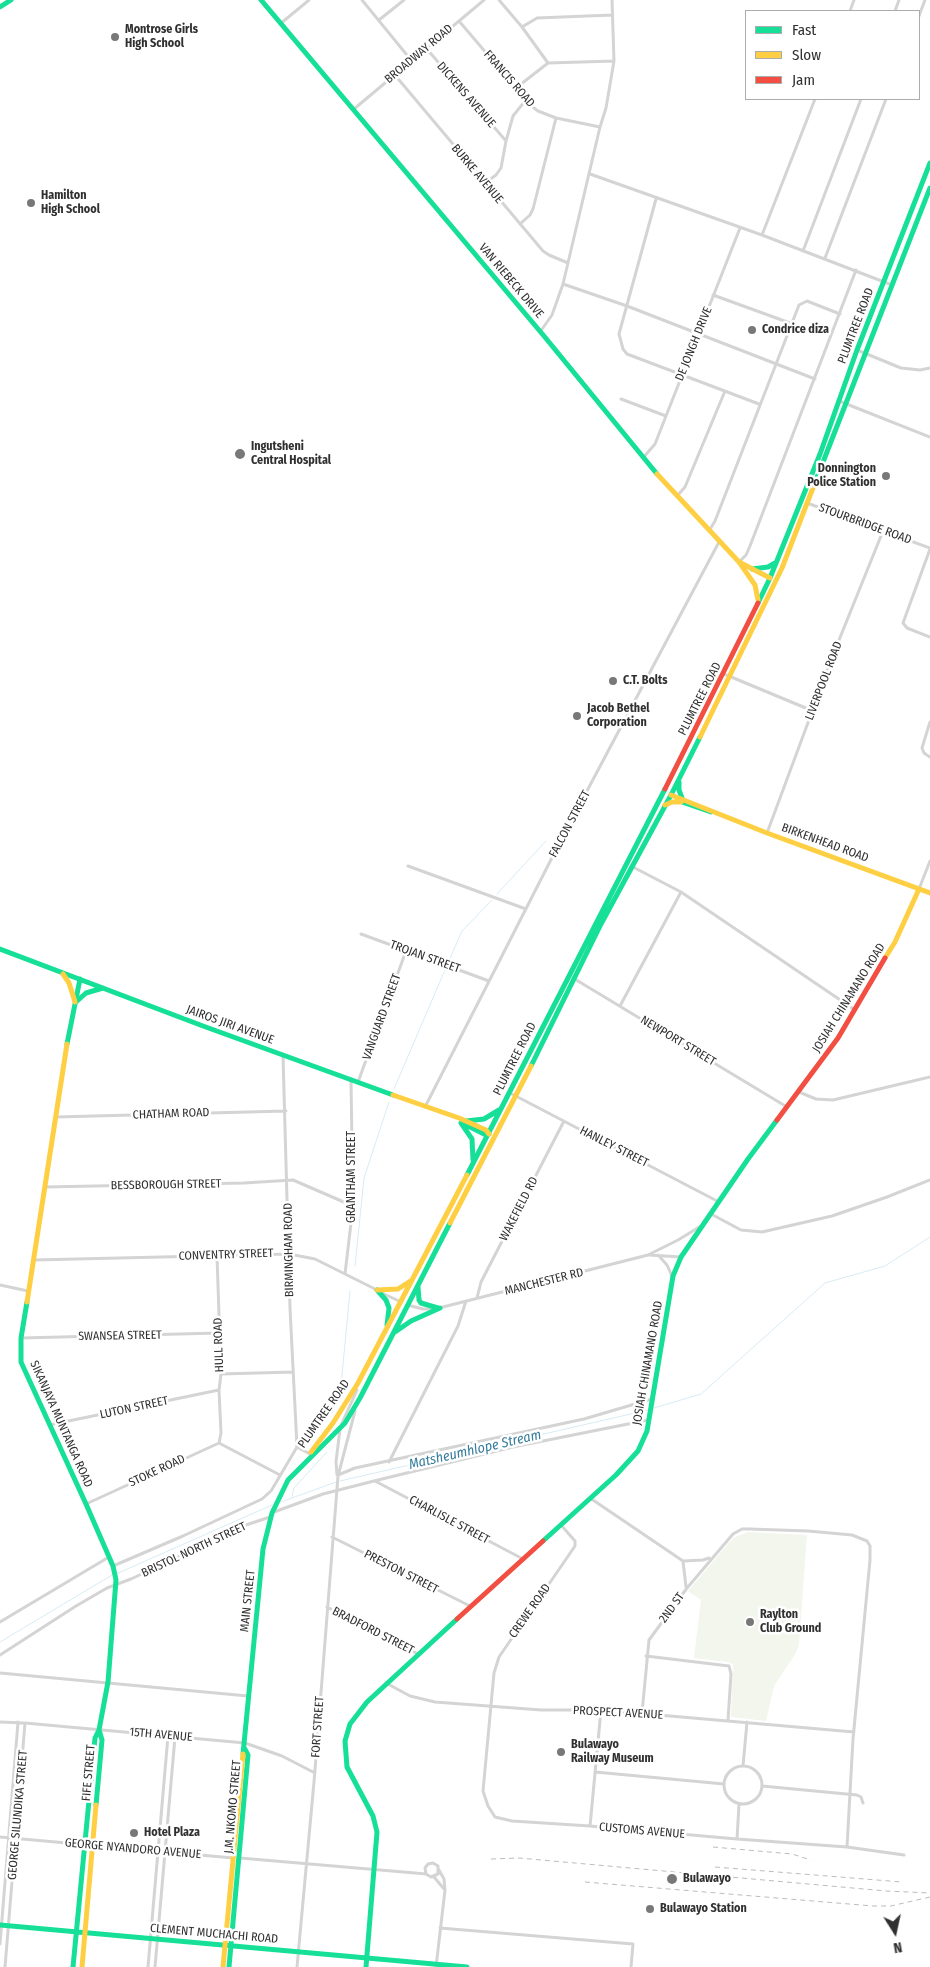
<!DOCTYPE html>
<html>
<head>
<meta charset="utf-8">
<style>
  body { margin:0 }
  #map { position:relative; width:930px; height:1967px; overflow:hidden; background:#fff; font-family:"Fira Sans Condensed",sans-serif }
  canvas { display:block }
  .legend { position:absolute; left:745px; top:10px; width:175px; height:90px; box-sizing:border-box; background:#fff; border:1px solid #acacac; margin:0; padding:6px 9px; list-style:none; font-size:15px; color:#303030 }
  .legend li { display:flex; align-items:center; gap:10px; height:25px }
  .legend b { width:25px; border:1px solid #acacac }
  .north { position:absolute; left:870px; top:1907px; width:50px; height:50px; -webkit-text-stroke:4px #fff; paint-order:stroke; rotate:170deg; font-size:14px; font-weight:700; line-height:20px; text-align:center; color:#303030 }
  .north::after { content:''; display:block; margin:auto; width:18px; height:22px; background:#303030; clip-path:polygon(50% 0,100% 100%,50% 72%,0 100%) }
</style>
</head>
<body>
<div id="map">
<canvas width="930" height="1967"></canvas>
<ul class="legend">
<li><b style="height:6px;background:#16e098"></b>Fast</li>
<li><b style="height:6px;background:#ffcf43"></b>Slow</li>
<li><b style="height:6px;background:#f24e42"></b>Jam</li>
</ul>
<div class="north">N</div>
</div>
<script>
const g = document.querySelector('canvas').getContext('2d');
g.lineJoin = 'round';
function paint(path, color) { g.fillStyle = color; g.fill(path, 'evenodd'); }
const toPath = rows => new Path2D(rows.map(r => 'M' + r).join(''));
function trace(path, color, width, dash) { g.strokeStyle = color; g.lineWidth = width; g.lineCap = dash ? 'butt' : 'round'; g.setLineDash(dash || []); g.stroke(path); }
function drawText(font, color, halo, rows, align = 'center') {
  g.font = font + ' "Fira Sans Condensed",sans-serif'; g.lineWidth = 5; g.setLineDash([]); g.textBaseline = 'middle'; g.strokeStyle = halo; g.fillStyle = color; for (const [text, x, y, turn = 0] of rows) {
    g.save(); g.translate(x, y); g.rotate((+turn || 0) * Math.PI / 180); g.textAlign = isNaN(turn) ? turn : align; if (halo) g.strokeText(text, 0, 0); g.fillText(text, 0, 0); g.restore();
  }
}
paint(toPath([
  [748,1532,807,1535,799,1645,794,1656,774,1686,766,1721,731,1717,733,1664,728,1662,694,1658,701,1600,688,1591,733,1538]
]), '#f2f6ec');
trace(toPath([
  [497,894,546,841],
  [448,963,462,931,492,900],
  [394,1089,445,970],
  [355,1266,364,1178,389,1102],
  [654,1408,701,1394,825,1283,885,1266,930,1237],
  [332,1413,340,1396,350,1291],
  [340,1481,648,1410],
  [292,1497,294,1488,327,1452],
  [281,1502,336,1482],
  [116,1574,272,1505],
  [0,1642,112,1575]
]), '#d8ebf4', 1);
trace(toPath([
  [362,0,411,60],
  [499,0,522,27,548,63,614,61],
  [850,11,854,0],
  [895,11,899,0],
  [919,16,925,0],
  [379,20,404,0],
  [459,21,516,88,525,101,538,111,556,118,600,127],
  [280,24,309,0],
  [522,27,537,18,612,15],
  [426,48,506,141],
  [394,74,543,251,549,255,568,263],
  [516,88,548,63],
  [354,109,484,0],
  [590,174,762,235,892,285],
  [485,183,496,175,501,168,506,141,513,116,525,101],
  [656,199,619,334,623,349,627,354,759,404],
  [520,224,530,215,533,209,556,118],
  [762,235,815,99],
  [803,251,861,99],
  [825,258,886,99],
  [563,284,627,306,815,379],
  [713,295,790,323],
  [540,332,552,315,563,284,600,127,606,108,614,61,612,0],
  [857,350,901,368,920,370,930,368],
  [621,399,666,416],
  [839,401,930,437],
  [643,458,655,444,740,228],
  [677,496,685,487,725,391],
  [807,503,930,548],
  [709,531,715,521,799,305,807,301,840,314],
  [930,549,903,623,907,628,930,637],
  [740,561,746,555,750,546,856,270],
  [724,674,813,711],
  [930,722,922,748,924,753,930,757],
  [767,833,835,650,883,531],
  [408,866,526,909],
  [631,866,681,892,855,1010],
  [919,889,930,861],
  [361,934,489,981],
  [573,978,787,1107],
  [620,1006,681,892],
  [283,1055,290,1308,297,1447],
  [358,1082,406,951],
  [799,1092,816,1099,833,1100,930,1077],
  [510,1093,719,1202],
  [425,1107,562,838,719,542],
  [56,1117,286,1111],
  [45,1187,244,1183,293,1180,353,1206],
  [711,1214,741,1230,762,1232,832,1216,887,1197,930,1180],
  [649,1255,681,1257],
  [658,1255,667,1265,672,1276],
  [34,1260,289,1254,315,1259,377,1290],
  [345,1274,353,1206,351,1081],
  [0,1285,28,1291],
  [382,1293,401,1302],
  [477,1298,481,1282,564,1121],
  [407,1305,423,1309,433,1309],
  [439,1308,648,1255,678,1240,701,1226],
  [21,1338,219,1333],
  [221,1374,293,1372],
  [342,1423,357,1390],
  [49,1425,219,1390],
  [219,1443,280,1475],
  [297,1447,310,1454],
  [389,1462,458,1326,466,1301],
  [337,1475,336,1462,340,1429],
  [338,1475,355,1468,584,1419,652,1399],
  [375,1481,523,1559],
  [590,1498,683,1561,703,1560,709,1558],
  [86,1504,219,1443,221,1433,219,1390,221,1374,217,1256],
  [274,1512,323,1494,374,1481,513,1447,648,1420],
  [561,1525,575,1541,575,1546,499,1657,494,1673,483,1791,488,1806,495,1817,512,1821,590,1826,737,1839,847,1847,904,1855],
  [332,1537,470,1606],
  [683,1561,686,1587],
  [113,1566,183,1536,262,1499,271,1491,297,1447],
  [327,1607,418,1654],
  [0,1622,109,1557],
  [0,1655,76,1606,107,1588,131,1579,246,1525,270,1517],
  [646,1656,729,1666,731,1674,728,1720],
  [0,1673,248,1696],
  [386,1683,410,1696,435,1702,541,1710,601,1710,854,1732],
  [642,1713,649,1640,687,1588,733,1534,742,1529,750,1529,808,1531,852,1535,867,1541,870,1546,870,1560,853,1739,847,1847],
  [0,1722,25,1723,245,1743,282,1756,315,1773],
  '724 1785a19 19 0 1 1 38 0a19 19 0 1 1-38 0Z',
  [743,1766,747,1722],
  [595,1772,724,1784],
  [762,1786,857,1795,861,1797,863,1803],
  [590,1826,601,1710],
  [0,1837,233,1858],
  [737,1839,739,1804],
  [240,1858,415,1873,426,1874,431,1877,438,1874,438,1866,433,1863,428,1864,425,1868,426,1874],
  [434,1877,444,1889],
  [440,1928,633,1944,631,1967],
  [0,1944,18,1722],
  [5,1967,25,1723],
  [148,1967,168,1736],
  [155,1967,175,1737],
  [297,1967,314,1782,338,1476,355,1411],
  [436,1967,445,1890,444,1879,439,1870]
]), '#d4d4d4', 3);
trace(toPath([
  [261,0,544,336,657,474],
  [0,7,11,0],
  [816,480,930,188],
  [752,569,768,567,775,563],
  [758,603,770,578,820,454,857,350,930,163],
  [679,782,679,790,682,798],
  [679,801,711,812],
  [0,949,203,1026,393,1095],
  [76,1002,86,993,103,988],
  [67,1044,80,979],
  [531,1066,601,924,671,795,700,737],
  [466,1121,484,1119,499,1110],
  [461,1123,472,1139,473,1160],
  [462,1123,484,1134,489,1134],
  [467,1175,665,789],
  [418,1287,419,1300,421,1303,438,1308],
  [377,1290,386,1300,389,1308,387,1325],
  [27,1302,21,1338,21,1362,86,1504,113,1566,116,1580,108,1682,99,1730,95,1738,73,1967],
  [395,1332,411,1321,440,1308],
  [543,1541,616,1475,638,1451,647,1431,673,1276,681,1257,748,1159,777,1120],
  [243,1754,263,1549,272,1513,288,1480,345,1423,360,1398,450,1223],
  [96,1805,102,1740,99,1730],
  [0,1925,467,1967],
  [229,1967,248,1755,245,1749],
  [366,1967,377,1832,373,1816,347,1767,345,1741,350,1724,367,1702,457,1619]
]), '#16e098', 5);
trace(toPath([
  [657,474,739,562,770,578],
  [739,562,755,585,758,600],
  [700,737,782,568,816,480],
  [671,795,767,833,930,893],
  [665,805,672,802,681,802],
  [885,958,895,942,919,889],
  [63,974,69,983,75,1002],
  [393,1095,459,1118,486,1130,489,1134],
  [450,1223,531,1066],
  [377,1290,398,1289,412,1280],
  [27,1302,67,1044],
  [311,1452,333,1423,358,1383,467,1175],
  [82,1967,96,1805],
  [223,1967,243,1754]
]), '#ffcf43', 5);
trace(toPath([
  [665,789,758,603],
  [777,1120,838,1038,885,958],
  [457,1619,543,1541]
]), '#f24e42', 5);
trace(toPath([
  [713,1847,792,1854,811,1860],
  [491,1859,519,1858,886,1891,930,1893],
  [715,1867,902,1882],
  [585,1882,873,1906,891,1906,930,1897]
]), '#bcbcbc', 1, [5, 4]);
for (const [x, y, r, color] of [
  [115,37,5,"#787878"],
  [31,203,5,"#787878"],
  [752,330,5,"#787878"],
  [240,454,6,"#787878"],
  [886,476,5,"#787878"],
  [613,681,5,"#787878"],
  [577,716,5,"#787878"],
  [750,1622,5,"#787878"],
  [561,1752,5,"#787878"],
  [134,1833,5,"#787878"],
  [672,1879,6,"#787878"],
  [650,1909,5,"#787878"]
]) { const dot = new Path2D(); dot.arc(x, y, r, 0, 2 * Math.PI); g.fillStyle = color; g.fill(dot); trace(dot, '#fff', 2); }
drawText('bold 12px', '#303030', '#fff', [
  ["Montrose Girls",125,30],
  ["High School",125,44],
  ["Hamilton",41,196],
  ["High School",41,210],
  ["Condrice diza",762,330],
  ["Ingutsheni",251,447],
  ["Central Hospital",251,461],
  ["Donnington",876,469,"right"],
  ["Police Station",876,483,"right"],
  ["C.T. Bolts",623,681],
  ["Jacob Bethel",587,709],
  ["Corporation",587,723],
  ["Raylton",760,1615],
  ["Club Ground",760,1629],
  ["Bulawayo",571,1745],
  ["Railway Museum",571,1759],
  ["Hotel Plaza",144,1833],
  ["Bulawayo",683,1879],
  ["Bulawayo Station",660,1909]
], 'left');
drawText('12px', '#303030', '#fff', [
  ["BROADWAY ROAD",419,54,-40],
  ["FRANCIS ROAD",509,79,49],
  ["DICKENS AVENUE",466,95,49],
  ["BURKE AVENUE",477,174,50],
  ["VAN RIEBECK DRIVE",511,281,50],
  ["PLUMTREE ROAD",856,326,-69],
  ["DE JONGH DRIVE",694,344,-68],
  ["STOURBRIDGE ROAD",865,524,20],
  ["LIVERPOOL ROAD",824,681,-69],
  ["PLUMTREE ROAD",700,699,-63],
  ["FALCON STREET",570,824,-62],
  ["BIRKENHEAD ROAD",825,843,20],
  ["TROJAN STREET",425,957,20],
  ["JOSIAH CHINAMANO ROAD",849,998,-58],
  ["VANGUARD STREET",382,1017,-70],
  ["JAIROS JIRI AVENUE",230,1025,20],
  ["NEWPORT STREET",678,1041,31],
  ["PLUMTREE ROAD",515,1059,-63],
  ["CHATHAM ROAD",171,1114,-2],
  ["HANLEY STREET",614,1147,27],
  ["GRANTHAM STREET",352,1177,-90],
  ["BESSBOROUGH STREET",166,1185,-1],
  ["WAKEFIELD RD",519,1209,-63],
  ["BIRMINGHAM ROAD",289,1250,-91],
  ["CONVENTRY STREET",226,1255,-2],
  ["MANCHESTER RD",544,1282,-14],
  ["SWANSEA STREET",120,1336,-1],
  ["HULL ROAD",219,1345,-92],
  ["JOSIAH CHINAMANO ROAD",648,1363,-80],
  ["LUTON STREET",134,1408,-12],
  ["PLUMTREE ROAD",324,1414,-55],
  ["SIKANJAYA MUNTANGA ROAD",61,1424,66],
  ["STOKE ROAD",157,1471,-25],
  ["CHARLISLE STREET",449,1520,28],
  ["BRISTOL NORTH STREET",194,1550,-25],
  ["PRESTON STREET",401,1572,27],
  ["MAIN STREET",248,1601,-84],
  ["2ND ST",672,1608,-54],
  ["CREWE ROAD",530,1611,-55],
  ["BRADFORD STREET",373,1631,27],
  ["PROSPECT AVENUE",618,1713,3],
  ["FORT STREET",318,1727,-86],
  ["15TH AVENUE",161,1735,5],
  ["FIFE STREET",89,1773,-85],
  ["J.M. NKOMO STREET",233,1807,-85],
  ["GEORGE SILUNDIKA STREET",18,1815,-85],
  ["CUSTOMS AVENUE",642,1831,5],
  ["GEORGE NYANDORO AVENUE",133,1849,5],
  ["CLEMENT MUCHACHI ROAD",214,1934,5]
]);
drawText('italic 14px', '#367c9b', '#fff', [
  ["Matsheumhlope Stream",475,1450,-13]
]);
</script>
</body>
</html>
